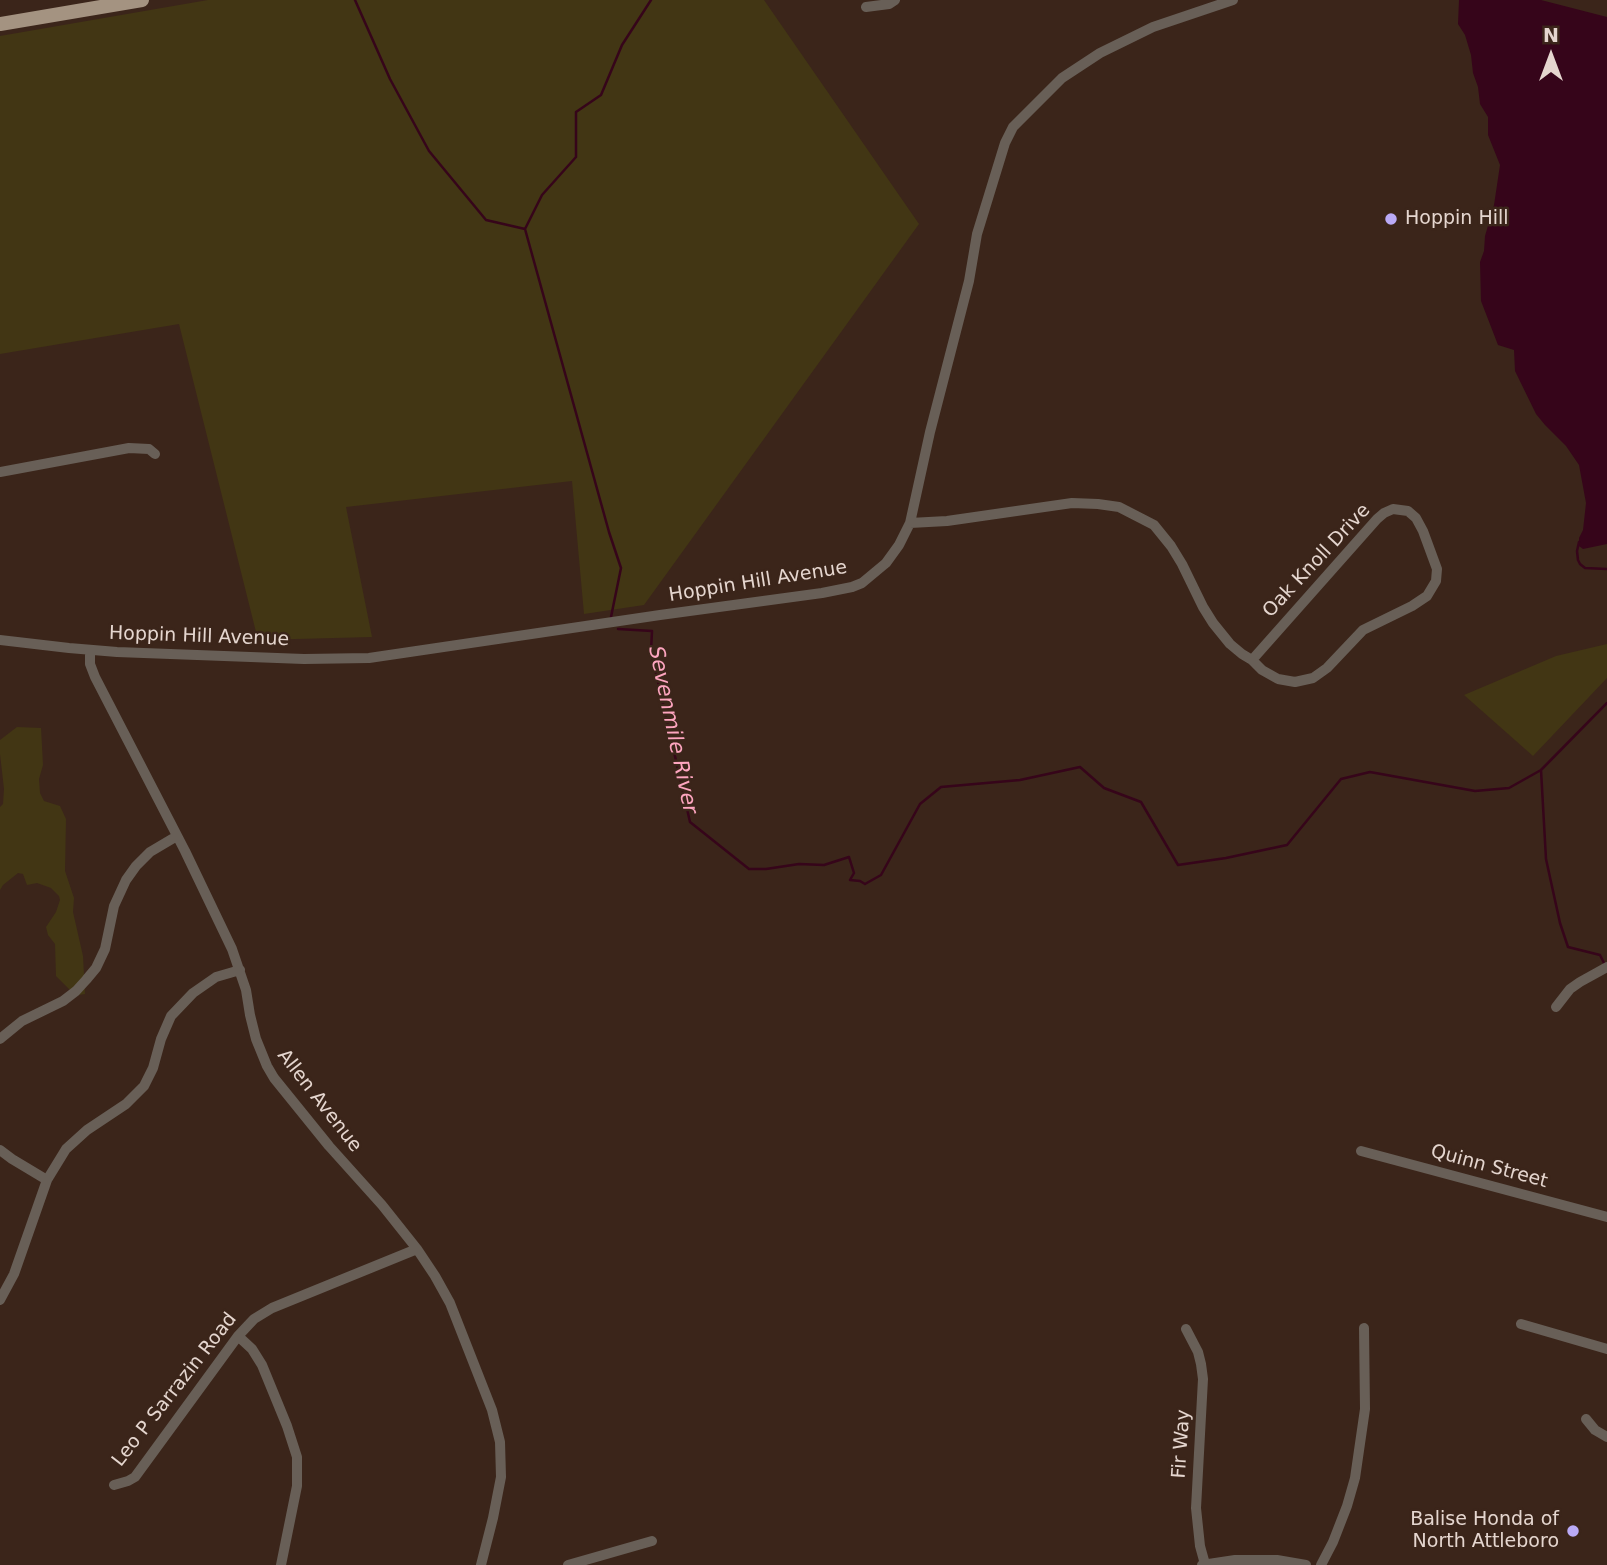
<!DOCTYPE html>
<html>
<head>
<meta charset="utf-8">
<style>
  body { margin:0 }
  #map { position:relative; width:1607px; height:1565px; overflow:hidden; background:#3b251a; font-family:"DejaVu Sans",sans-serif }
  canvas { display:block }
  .north { position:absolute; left:1516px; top:21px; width:70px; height:70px; -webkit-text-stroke:5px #3b251a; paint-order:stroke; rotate:0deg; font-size:19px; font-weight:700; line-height:28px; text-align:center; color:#e5d6cf }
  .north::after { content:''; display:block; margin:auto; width:24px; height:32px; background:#e5d6cf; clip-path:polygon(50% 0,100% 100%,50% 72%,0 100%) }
</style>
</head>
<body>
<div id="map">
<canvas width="1607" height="1565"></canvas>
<div class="north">N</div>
</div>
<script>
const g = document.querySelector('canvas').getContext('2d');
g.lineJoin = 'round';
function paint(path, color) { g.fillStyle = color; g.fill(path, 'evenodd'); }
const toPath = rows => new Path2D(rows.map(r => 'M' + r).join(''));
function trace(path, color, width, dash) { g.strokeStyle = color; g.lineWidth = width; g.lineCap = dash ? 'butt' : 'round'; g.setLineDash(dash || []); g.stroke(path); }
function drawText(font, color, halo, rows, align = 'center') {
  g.font = font + ' "DejaVu Sans",sans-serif'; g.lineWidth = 5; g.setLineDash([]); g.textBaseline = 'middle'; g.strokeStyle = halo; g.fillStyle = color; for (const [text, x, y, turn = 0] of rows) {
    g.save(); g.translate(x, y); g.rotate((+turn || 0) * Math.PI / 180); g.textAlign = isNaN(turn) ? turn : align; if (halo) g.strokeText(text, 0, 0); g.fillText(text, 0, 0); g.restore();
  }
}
paint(toPath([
  [208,0,764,0,919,224,644,605,584,614,572,481,346,507,372,637,258,640,179,324,0,354,0,36],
  [1607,644,1607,678,1533,756,1464,695,1556,656],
  [17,727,41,728,43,765,39,779,40,793,44,801,60,806,66,819,65,871,74,898,73,912,83,956,85,994,79,995,69,989,56,976,55,944,48,935,46,927,56,912,60,900,59,896,51,888,37,883,27,885,23,874,18,873,3,885,0,890,0,807,3,804,4,789,0,754,0,740]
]), '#423614');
paint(toPath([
  [1459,0,1541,0,1607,17,1607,544,1583,549,1579,546,1579,538,1583,530,1586,503,1579,465,1566,446,1545,425,1536,414,1515,371,1514,350,1498,345,1481,301,1480,262,1484,251,1485,236,1494,205,1500,165,1488,135,1488,117,1480,104,1478,87,1473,73,1471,55,1465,35,1458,24]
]), '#36051a');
trace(toPath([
  [355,0,390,79,429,151,486,220,525,229],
  [1579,542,1577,551,1578,560,1580,564,1585,568,1607,569],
  [611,617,621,568,609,532,525,229,542,195,576,157,576,112,601,95,622,45,651,0],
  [618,629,652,631,651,651,690,822,749,869,766,869,799,864,824,865,849,857,854,873,850,880,860,881,865,884,881,875,920,804,941,787,1020,780,1080,767,1104,788,1141,802,1178,865,1226,858,1287,845,1341,779,1370,772,1475,791,1509,788,1541,770,1607,703],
  [1541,770,1546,859,1560,923,1568,947,1600,955,1605,965]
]), '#36051a', 2.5);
trace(toPath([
  [866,7,889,4,895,0],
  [0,472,129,448,149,449,155,454],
  [910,523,947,521,1072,503,1098,504,1119,507,1154,525,1171,546,1182,564,1203,607,1213,623,1230,644,1242,654,1252,660,1377,519,1384,513,1393,509,1408,511,1416,518,1423,531,1437,569,1436,581,1427,596,1412,606,1363,630,1327,668,1313,678,1295,682,1278,679,1262,670,1252,660],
  [0,640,69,648,117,652,304,659,369,658,660,615,822,593,852,587,862,583,886,563,899,545,910,523,930,432,969,281,977,234,1005,143,1013,127,1062,78,1100,53,1153,27,1233,0],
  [90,650,90,664,95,677,185,851,232,949,246,990,250,1015,256,1039,267,1066,274,1078,329,1146,382,1205,417,1249,435,1276,450,1303,492,1410,500,1442,501,1477,493,1518,481,1565],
  [1556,1007,1570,989,1580,982,1607,967],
  [0,1039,22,1021,63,1001,76,991,86,980,96,968,105,949,114,906,126,880,136,866,150,852,177,836],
  [0,1150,12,1159,47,1180],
  [1361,1151,1607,1217],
  [0,1300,14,1274,47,1180,66,1149,87,1130,126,1104,144,1086,153,1068,161,1039,171,1016,193,993,216,977,240,970],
  [1521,1324,1607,1349],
  [1186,1329,1198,1352,1201,1364,1203,1379,1196,1508,1200,1546,1205,1564],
  [238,1336,252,1349,262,1365,287,1426,297,1457,297,1486,281,1565],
  [1586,1419,1595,1430,1607,1437],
  [114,1485,128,1481,135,1477,238,1336,254,1319,272,1308,417,1249],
  [568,1565,652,1541],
  [1202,1565,1235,1560,1277,1560,1306,1565],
  [1321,1565,1333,1542,1347,1506,1355,1478,1365,1409,1364,1328]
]), '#685f57', 10);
trace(toPath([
  [0,24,142,0]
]), '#a49381', 14);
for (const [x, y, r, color] of [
  [1391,219,7,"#baaaf6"],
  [1573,1531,7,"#baaaf6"]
]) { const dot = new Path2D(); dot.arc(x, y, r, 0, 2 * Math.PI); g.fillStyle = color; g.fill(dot); trace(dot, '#3b251a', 2.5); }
drawText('19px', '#e5d6cf', '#3b251a', [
  ["Hoppin Hill",1405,219],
  ["Balise Honda of",1559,1520,"right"],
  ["North Attleboro",1559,1542,"right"]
], 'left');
drawText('19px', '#e5d6cf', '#3b251a', [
  ["Oak Knoll Drive",1317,561,-47],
  ["Hoppin Hill Avenue",758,582,-9],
  ["Hoppin Hill Avenue",199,637,2],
  ["Allen Avenue",319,1101,52],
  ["Quinn Street",1489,1167,15],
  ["Leo P Sarrazin Road",175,1390,-52],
  ["Fir Way",1182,1444,-86]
]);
drawText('italic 21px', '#fda5bf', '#3b251a', [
  ["Sevenmile River",672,730,78]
]);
</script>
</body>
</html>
